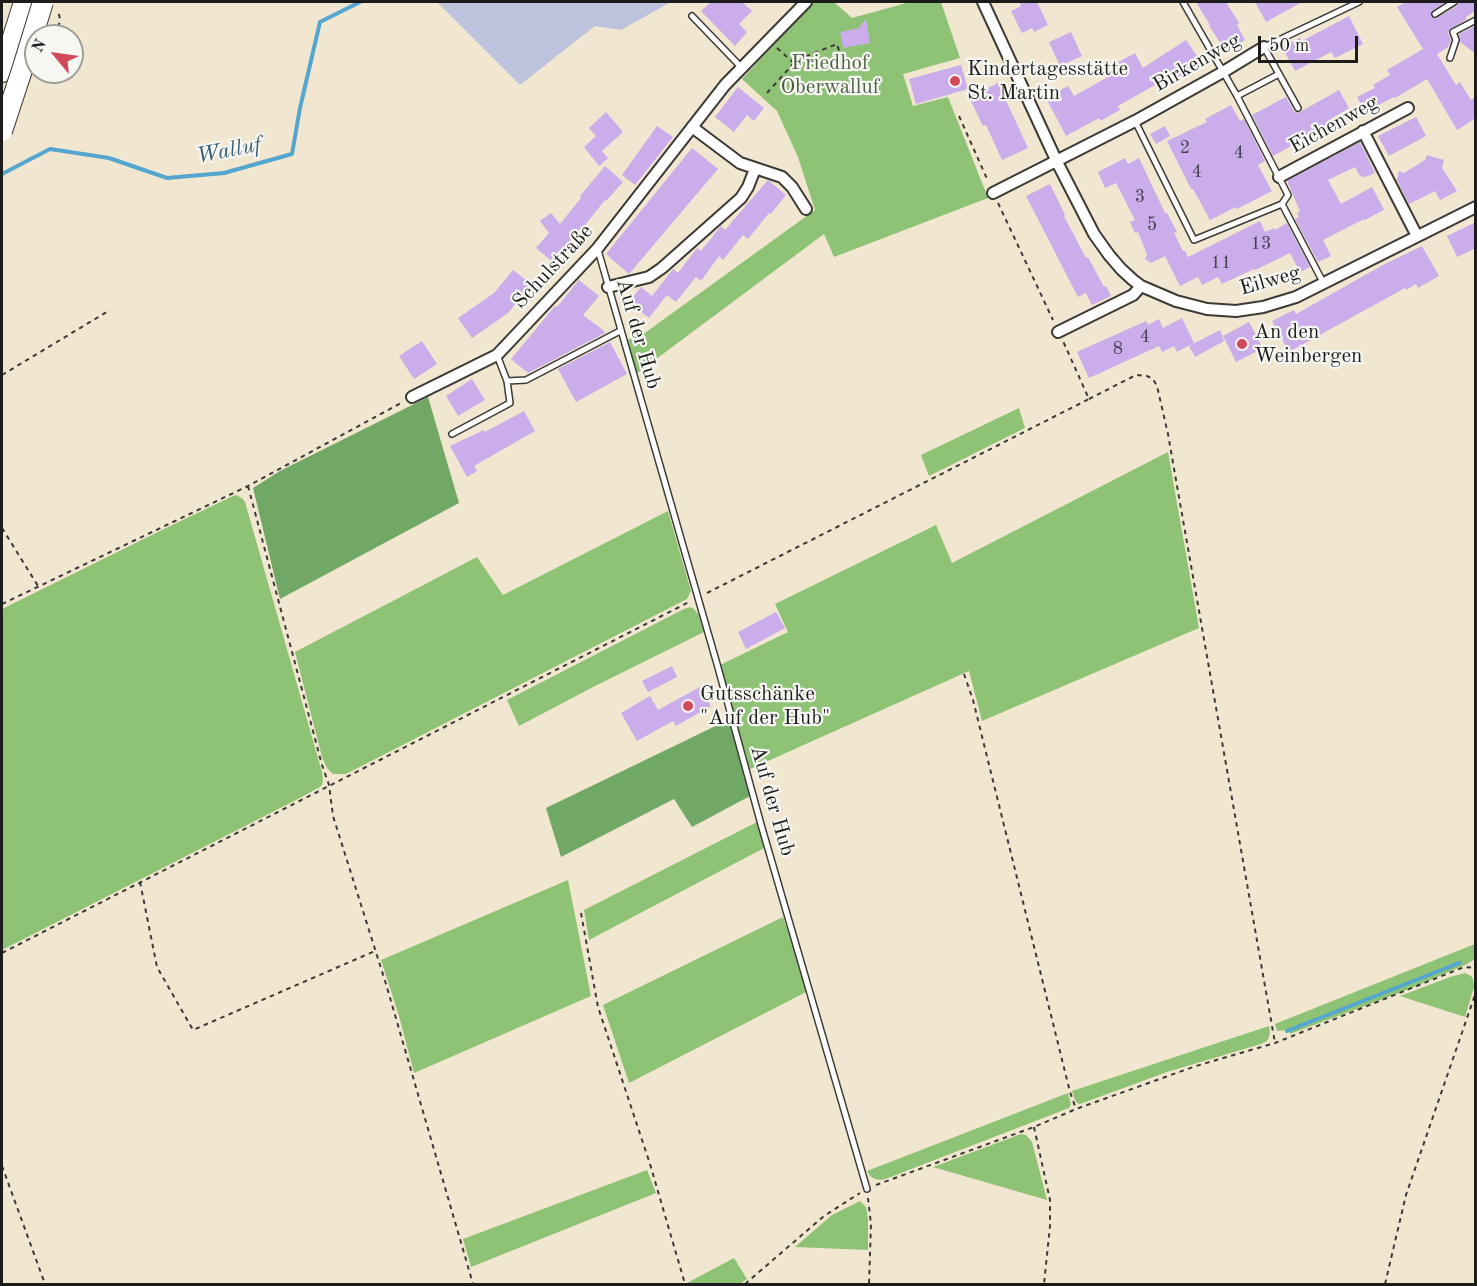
<!DOCTYPE html>
<html>
<head>
<meta charset="utf-8">
<style>
  body { margin:0 }
  #map { position:relative; width:1477px; height:1286px; overflow:hidden; background:#f1e6cf; font-family:"Old Standard TT",serif }
  canvas { display:block }
  .frame { position:absolute; inset:0; border:3px solid #1c1c1c; pointer-events:none }
  .north { position:absolute; left:24px; top:24px; width:60px; height:60px; box-sizing:border-box; background:#f6f6f2; border:2px solid #9f9f9c; border-radius:50%; rotate:299deg; font-size:16px; font-weight:700; line-height:24px; text-align:center; color:#1c1c1c }
  .north::after { content:''; display:block; margin:auto; width:21px; height:27px; background:#d1495b; clip-path:polygon(50% 0,100% 100%,50% 72%,0 100%) }
  .scale { position:absolute; left:1258px; top:36px; width:100px; height:27px; box-sizing:border-box; border:3px solid #1c1c1c; border-top:0; padding-left:8px; font-size:18px; line-height:21px; white-space:nowrap; color:#1c1c1c; -webkit-text-stroke:4px #f6f6f2; paint-order:stroke }
</style>
</head>
<body>
<div id="map">
<canvas width="1477" height="1286"></canvas>
<div class="frame"></div>
<div class="north">N</div>
<div class="scale">50 m</div>
</div>
<script>
const g = document.querySelector('canvas').getContext('2d');
g.lineJoin = 'round';
function paint(path, color) { g.fillStyle = color; g.fill(path, 'evenodd'); }
const toPath = rows => new Path2D(rows.map(r => 'M' + r).join(''));
function trace(path, color, width, dash) { g.strokeStyle = color; g.lineWidth = width; g.lineCap = dash ? 'butt' : 'round'; g.setLineDash(dash || []); g.stroke(path); }
function drawText(font, color, halo, rows, align = 'center') {
  g.font = font + ' "Old Standard TT",serif'; g.lineWidth = 4.5; g.setLineDash([]); g.textBaseline = 'middle'; g.strokeStyle = halo; g.fillStyle = color; for (const [text, x, y, turn = 0] of rows) {
    g.save(); g.translate(x, y); g.rotate((+turn || 0) * Math.PI / 180); g.textAlign = isNaN(turn) ? turn : align; if (halo) g.strokeText(text, 0, 0); g.fillText(text, 0, 0); g.restore();
  }
}
paint(toPath([
  [437,2,671,2,621,30,595,26,520,85]
]), '#bec3dd');
paint(toPath([
  [814,2,834,2,852,18,910,2,941,2,960,58,903,74,913,106,948,97,988,198,834,257,824,234,636,374,627,340,642,335,815,210,798,157,777,111,742,79],
  [1019,408,1025,428,929,476,921,455],
  [1168,452,1199,628,982,721,969,671,750,769,720,665,788,632,775,604,936,525,952,563],
  [236,495,243,499,245,502,322,772,323,781,322,785,320,787,294,801,2,950,2,609,166,528,233,496],
  [668,511,691,591,687,599,346,774,333,774,327,768,322,757,295,652,477,557,503,595],
  [690,607,694,609,699,615,704,632,595,686,519,726,507,700,684,609],
  [757,822,766,847,589,940,584,910],
  [568,880,591,996,414,1073,399,1016,381,960],
  [783,917,808,991,629,1083,603,1005],
  [1475,944,1475,959,1467,964,1407,990,1290,1034,1289,1030,1277,1031,1275,1024],
  [1465,973,1471,976,1473,979,1474,987,1465,1017,1400,996,1450,977],
  [1269,1026,1270,1032,1269,1037,1267,1041,1261,1044,1167,1072,1080,1104,1077,1103,1075,1100,1072,1091],
  [1068,1093,1071,1104,1069,1108,888,1178,882,1180,875,1179,870,1176,867,1171],
  [1021,1134,1026,1135,1032,1142,1047,1200,933,1167],
  [647,1170,656,1193,471,1267,463,1239],
  [860,1201,866,1207,868,1219,868,1250,795,1247,832,1215],
  [734,1258,747,1279,740,1284,688,1284,687,1283]
]), '#8ec274');
paint(toPath([
  [428,397,459,503,280,599,253,488,280,471],
  [730,719,750,796,692,827,674,799,561,857,546,808]
]), '#72a866');
trace(toPath([
  [2,174,50,149,109,158,167,178,224,173,292,154,300,108,320,22,360,2],
  [1287,1031,1459,963]
]), '#54a6cf', 4);
paint(toPath([
  [711,2,742,2,752,11,739,24,747,32,735,46,701,11],
  [1019,2,1037,2,1048,25,1034,32,1032,28,1022,33,1011,11,1021,6],
  [1196,2,1226,2,1239,23,1237,25,1245,40,1226,51,1209,26,1210,25],
  [1255,2,1302,2,1266,22],
  [1406,2,1446,2,1431,11,1431,16,1435,19,1457,6,1459,2,1476,2,1476,10,1465,18,1467,19,1449,30,1448,33,1451,40,1448,47,1437,54,1456,85,1460,82,1471,100,1476,97,1476,118,1457,130,1427,79,1395,98,1394,97,1365,112,1357,97,1375,88,1373,85,1390,75,1387,70,1423,49,1397,7],
  [1349,16,1363,44,1335,58,1331,52,1295,71,1282,47,1300,38,1302,41],
  [866,19,870,43,843,48,840,32,859,28],
  [1475,26,1476,26,1476,54,1460,42,1459,34],
  [1071,32,1082,56,1060,66,1049,42],
  [1186,40,1201,62,1166,86,1162,81,1118,106,1120,110,1100,121,1099,118,1066,136,1046,98,1068,86,1074,96,1115,73,1111,66,1135,53,1143,68],
  [961,65,968,89,916,104,909,79],
  [998,83,1028,148,1002,160,986,125,983,126,969,97],
  [738,87,764,108,754,121,747,115,734,132,715,117],
  [1339,90,1349,108,1326,122,1330,130,1304,144,1302,140,1273,156,1252,115,1286,97,1294,111,1297,113,1300,112],
  [1231,105,1240,121,1244,119,1265,161,1258,165,1272,191,1237,209,1236,207,1210,220,1193,189,1191,189,1167,141,1207,122,1205,119],
  [606,112,623,132,602,151,608,158,599,166,584,147,596,136,589,128],
  [1416,117,1426,136,1389,156,1378,136],
  [657,126,673,137,635,185,622,175],
  [1165,126,1170,136,1156,144,1150,134],
  [1360,142,1375,173,1365,177,1360,176,1355,167,1328,180,1341,204,1372,187,1384,210,1365,220,1364,219,1323,240,1331,256,1318,262,1295,219,1299,217,1297,213,1300,211,1287,181],
  [692,148,718,169,629,274,606,254],
  [1427,155,1444,160,1442,168,1457,191,1440,200,1435,191,1409,204,1397,180,1399,171,1404,173,1425,160],
  [1125,158,1128,164,1139,158,1165,213,1167,213,1177,232,1174,233,1183,251,1185,251,1188,257,1260,221,1265,232,1274,228,1275,230,1287,223,1310,267,1300,272,1290,253,1255,270,1254,269,1222,284,1218,277,1202,285,1198,277,1180,286,1165,256,1151,263,1145,259,1147,255,1138,232,1135,233,1130,222,1135,220,1116,183,1105,188,1098,172],
  [605,166,623,182,606,201,605,200,581,230,580,229,553,262,536,248,549,233,540,221,551,213,560,224,581,198,580,196],
  [768,180,786,195,771,214,769,213,748,239,743,235,723,260,719,256,701,281,696,277,676,302,667,295,649,318,629,302,641,287,652,296,673,269,678,273,697,248,701,251,721,226,725,230],
  [1050,184,1065,215,1064,216,1086,258,1088,257,1104,287,1106,286,1111,296,1092,305,1086,293,1078,297,1026,196],
  [1476,222,1476,248,1457,257,1447,236],
  [1422,246,1439,276,1418,288,1416,284,1406,290,1405,288,1289,352,1272,321,1294,310,1296,314,1383,265],
  [513,270,531,284,508,313,472,338,458,318,494,293],
  [579,280,599,296,583,315,603,330,605,333,528,373,511,359,555,306,557,307],
  [1182,318,1194,343,1177,352,1174,346,1162,352,1159,346,1089,378,1077,352,1146,321,1148,325,1159,319,1163,328],
  [1249,322,1263,348,1236,362,1223,336],
  [1220,330,1224,341,1195,357,1189,346],
  [422,341,437,364,414,379,399,356],
  [610,342,627,374,576,402,558,369],
  [472,379,485,400,458,416,446,396],
  [524,411,535,431,474,466,477,471,467,477,450,446,484,430,485,432],
  [776,612,785,628,746,649,738,632],
  [672,666,677,677,648,692,642,681],
  [700,687,711,706,676,726,673,721,637,741,621,713,650,696,658,710]
]), '#caadea');
const lane = toPath([
  [1435,14,1454,2],
  [692,16,741,67],
  [1450,58,1456,40,1453,32,1476,20],
  [1279,74,1298,108],
  [1237,96,1279,74,1264,47,1359,2],
  [1135,121,1194,240,1282,204,1288,195,1237,96,1183,2],
  [1282,204,1324,284],
  [598,250,717,664,762,828,867,1189],
  [497,355,507,381,526,380,620,331],
  [452,434,510,403,507,381]
]);
const street = toPath([
  [983,2,1057,162,1094,234,1109,255,1121,269,1133,280,1141,286,1176,301,1207,309,1236,311,1263,307,1296,297,1476,207],
  [692,127,740,163,782,177,792,187,806,209],
  [1363,131,1417,236],
  [1279,177,1408,108],
  [993,193,1135,121,1223,72,1264,47],
  [608,287,649,277,662,268,741,198,748,187,755,169],
  [1058,332,1133,295,1141,286],
  [412,397,497,355,597,249,725,85,806,2]
]);
const highway = toPath([
  [2,72,24,2]
]);
trace(lane, '#3c3a37', 8);
trace(street, '#3c3a37', 14);
trace(highway, '#3c3a37', 22);
trace(toPath([
  [57,36,60,19,58,10],
  [777,48,794,63,804,57,837,44,841,57],
  [767,93,794,63],
  [959,116,988,181],
  [998,203,1053,320],
  [2,375,110,310],
  [1089,399,1136,375,1147,376,1153,379,1157,386,1168,434,1176,480,1275,1043],
  [248,486,322,765,329,785,333,816,386,984,473,1284],
  [2,528,38,586],
  [707,593,1089,399,1063,341],
  [2,604,248,486,401,403],
  [964,674,973,700,1070,1092,1076,1109],
  [140,882,157,967,193,1030,375,951],
  [581,913,598,1007,650,1164,685,1284],
  [2,953,691,601],
  [1034,1127,1050,1200,1050,1226,1044,1284],
  [2,1166,45,1284],
  [876,1185,1034,1127,1076,1109,1196,1066,1275,1043,1464,967,1476,968],
  [868,1198,871,1224,869,1284],
  [745,1284,824,1216,860,1193],
  [1385,1284,1406,1195,1476,992]
]), '#3c3a37', 2, [4.5, 4.5]);
trace(lane, '#fff', 5);
trace(street, '#fff', 10);
trace(highway, '#fff', 20);
const highwayBridge = toPath([
  [2,131,23,67,43,2]
]);
trace(highwayBridge, '#3c3a37', 22, []);
trace(highwayBridge, '#fff', 20);
for (const [x, y, r, color] of [
  [955,81,6,"#d1495b"],
  [1242,344,6,"#d1495b"],
  [688,706,6,"#d1495b"]
]) { const dot = new Path2D(); dot.arc(x, y, r, 0, 2 * Math.PI); g.fillStyle = color; g.fill(dot); trace(dot, '#f6f6f2', 2); }
drawText('18px', '#484050', null, [
  ["2",1185,148],
  ["4",1239,153],
  ["4",1197,172],
  ["3",1140,197],
  ["5",1152,225],
  ["13",1261,244],
  ["11",1221,263],
  ["4",1145,337],
  ["8",1118,349]
]);
drawText('21px', '#4a5e3f', '#f6f6f2', [
  ["Friedhof",830,63],
  ["Oberwalluf",830,87]
]);
drawText('21px', '#1c1c1c', '#f6f6f2', [
  ["Birkenweg",1197,63,-30],
  ["Eichenweg",1334,125,-29],
  ["Schulstraße",553,267,-47],
  ["Eilweg",1270,281,-16],
  ["Auf der Hub",638,334,74],
  ["Auf der Hub",772,801,74]
]);
drawText('21px', '#1c1c1c', '#f6f6f2', [
  ["Kindertagesstätte",967,69],
  ["St. Martin",967,93],
  ["An den",1254,332],
  ["Weinbergen",1254,356],
  ["Gutsschänke",700,694],
  ["\"Auf der Hub\"",700,718]
], 'left');
drawText('italic 22px', '#355a6d', '#f6f6f2', [
  ["Walluf",229,151,-11]
]);
</script>
</body>
</html>
